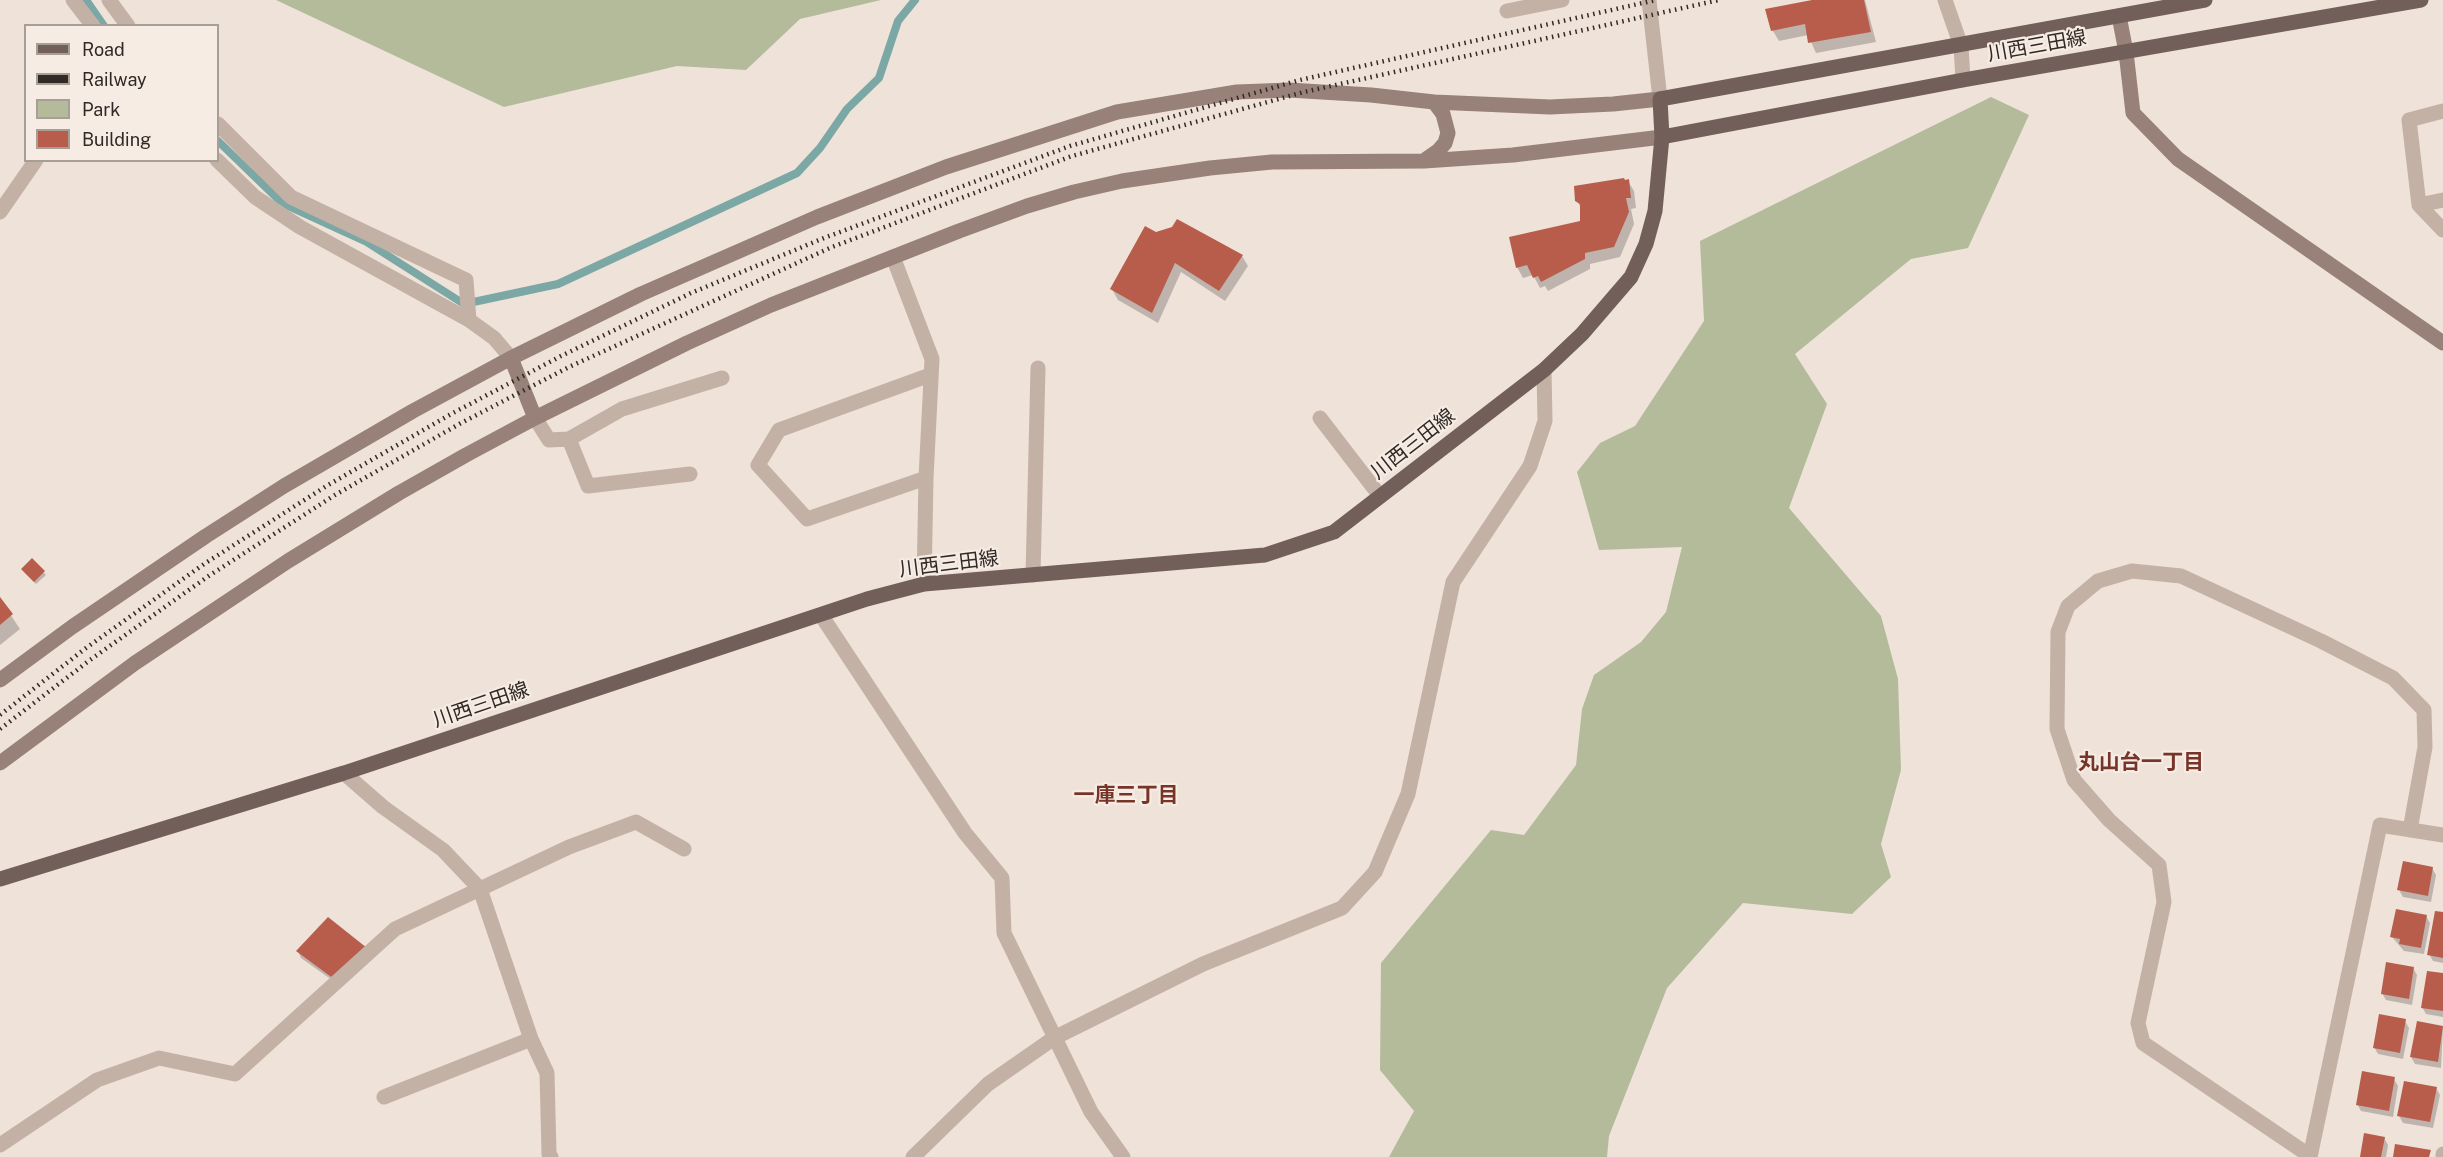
<!DOCTYPE html>
<html>
<head>
<meta charset="utf-8">
<style>
  body { margin:0 }
  #map { position:relative; width:2443px; height:1157px; overflow:hidden; background:#eee2d9; font-family:"Public Sans",sans-serif }
  canvas { display:block }
  .legend { position:absolute; left:24px; top:24px; width:195px; height:138px; box-sizing:border-box; background:#f6ece4; border:2px solid #a79e98; margin:0; padding:8px 10px; list-style:none; font-size:18px; color:#312926 }
  .legend li { display:flex; align-items:center; gap:12px; height:30px }
  .legend b { width:30px; border:2px solid #a79e98 }
</style>
</head>
<body>
<div id="map">
<canvas width="2443" height="1157"></canvas>
<ul class="legend">
<li><b style="height:8px;background:#725f59"></b>Road</li>
<li><b style="height:8px;background:#312926"></b>Railway</li>
<li><b style="height:16px;background:#b3bb9b"></b>Park</li>
<li><b style="height:16px;background:#b85d4c"></b>Building</li>
</ul>
</div>
<script>
const g = document.querySelector('canvas').getContext('2d');
g.lineJoin = 'round';
function paint(path, color) { g.fillStyle = color; g.fill(path, 'evenodd'); }
const toPath = rows => new Path2D(rows.map(r => 'M' + r).join(''));
function trace(path, color, width, dash) { g.strokeStyle = color; g.lineWidth = width; g.lineCap = dash ? 'butt' : 'round'; g.setLineDash(dash || []); g.stroke(path); }
function drawText(font, color, halo, rows, align = 'center') {
  g.font = font + ' "Public Sans","Noto Sans JP",sans-serif'; g.lineWidth = 4.5; g.setLineDash([]); g.textBaseline = 'middle'; g.strokeStyle = halo; g.fillStyle = color; for (const [text, x, y, turn = 0] of rows) {
    g.save(); g.translate(x, y); g.rotate((+turn || 0) * Math.PI / 180); g.textAlign = isNaN(turn) ? turn : align; if (halo) g.strokeText(text, 0, 0); g.fillText(text, 0, 0); g.restore();
  }
}
paint(toPath([
  [276,0,881,0,800,19,746,70,677,66,504,107],
  [1991,97,2029,115,1968,248,1911,259,1795,354,1827,404,1789,508,1881,616,1898,679,1901,770,1881,844,1891,877,1852,914,1743,903,1667,988,1609,1136,1607,1157,1389,1157,1414,1111,1380,1070,1381,963,1491,830,1524,835,1576,765,1582,709,1594,675,1641,642,1666,612,1682,547,1599,550,1577,472,1600,443,1635,426,1704,321,1700,241]
]), '#b3bb9b');
paint(toPath([
  [1820,0,1865,0,1876,42,1816,53,1808,35,1779,41,1773,31,1767,10],
  [1628,181,1634,191,1636,208,1631,209,1634,224,1620,257,1590,264,1590,269,1548,291,1545,286,1540,288,1533,275,1523,278,1517,267,1581,222,1581,208,1577,201],
  [1155,233,1242,256,1248,266,1225,301,1181,272,1158,323,1118,300,1112,289],
  [32,560,46,575,36,584,24,572],
  [0,599,20,629,0,645],
  [2432,868,2436,875,2431,902,2403,897,2399,890],
  [2443,914,2443,963,2433,961,2429,954],
  [2426,916,2430,923,2424,954,2404,951,2392,937],
  [328,919,339,985,301,958,298,951],
  [2413,968,2417,975,2412,1005,2386,1000,2382,993],
  [2443,975,2443,1017,2426,1014,2422,1007],
  [2405,1021,2409,1028,2403,1059,2378,1054,2374,1047],
  [2418,1023,2443,1027,2441,1068,2415,1064,2411,1057],
  [2394,1079,2398,1086,2393,1117,2361,1111,2357,1104],
  [2436,1088,2440,1095,2433,1128,2403,1123,2399,1116],
  [2384,1138,2388,1145,2386,1157,2361,1157]
]), '#0003');
trace(toPath([
  [86,0,104,26],
  [218,141,282,203,365,241,464,304,558,284,797,173,820,148,847,109,879,78,898,21,915,0]
]), '#7ba7a5', 8);
paint(toPath([
  [1812,0,1864,0,1871,32,1808,43,1805,24,1771,31,1765,9],
  [1624,178,1625,180,1629,179,1631,198,1626,198,1629,212,1614,247,1585,253,1585,259,1541,282,1538,276,1533,278,1527,265,1516,268,1509,237,1580,221,1580,204,1575,201,1574,186],
  [1177,219,1243,255,1219,291,1175,263,1152,313,1110,289,1145,226,1156,232,1172,227],
  [32,558,45,571,34,582,21,569],
  [0,597,13,614,0,625],
  [2403,861,2433,867,2428,896,2397,890],
  [2396,909,2427,915,2421,948,2399,944,2400,939,2390,937],
  [2435,911,2443,912,2443,958,2427,955],
  [328,917,367,948,334,979,296,951],
  [2386,962,2414,967,2409,999,2381,994],
  [2427,971,2443,973,2443,1011,2421,1008],
  [2379,1014,2406,1019,2400,1053,2373,1048],
  [2417,1021,2443,1026,2438,1062,2410,1057],
  [2362,1071,2395,1077,2389,1111,2356,1105],
  [2404,1081,2437,1087,2430,1122,2397,1116],
  [2364,1133,2385,1137,2381,1157,2360,1157],
  [2395,1144,2431,1150,2429,1157,2393,1157]
]), '#b85d4c');
trace(toPath([
  [73,0,93,26],
  [109,0,128,26],
  [1649,0,1660,99],
  [1945,0,1961,46,1963,80],
  [1507,11,1562,0],
  [2443,111,2409,120,2419,205,2443,230],
  [218,124,291,197,466,280,469,320],
  [217,160,255,197,300,227,469,320,494,338,511,358],
  [2419,205,2443,200],
  [0,212,36,160],
  [893,257,932,359,926,478,924,584],
  [535,418,549,440,569,439,622,409,722,378],
  [1320,418,1380,496],
  [569,439,588,486,690,474],
  [926,478,807,519,758,465,779,430,930,375],
  [1033,575,1038,368],
  [821,615,965,833,1002,878,1004,933,1091,1112,1123,1157],
  [344,773,383,807,443,850,480,889,531,1039,547,1073,549,1154,551,1157],
  [384,1097,531,1039],
  [0,1145,97,1080,159,1058,235,1074,395,929,569,847,636,822,684,849],
  [2310,1156,2143,1043,2138,1023,2164,902,2159,865,2109,820,2074,780,2057,729,2058,632,2068,606,2098,581,2132,571,2181,576,2321,641,2393,678,2424,710,2425,747,2410,830],
  [913,1157,988,1084,1054,1038,1203,964,1342,908,1375,872,1408,794,1453,582,1530,466,1545,421,1544,370],
  [2310,1157,2380,825,2443,835],
  [2443,1157,2443,1154]
]), '#c4b1a6', 15);
trace(toPath([
  [2119,16,2126,52,2133,113,2178,159,2443,343],
  [1425,160,1438,151,1445,143,1448,133,1443,114,1434,102],
  [511,358,535,418],
  [0,680,72,627,206,536,284,486,413,411,511,358,641,294,817,217,946,167,1117,112,1237,92,1289,90,1371,95,1434,102,1550,107,1613,104,1660,99],
  [0,763,135,663,288,561,399,493,466,455,535,418,687,343,771,305,959,231,1027,206,1074,192,1122,181,1210,168,1272,162,1424,161,1513,155,1662,137]
]), '#978178', 15);
trace(toPath([
  [1662,137,1963,80,2421,0],
  [0,879,344,773,867,599,924,584,1265,555,1334,532,1544,370,1582,334,1631,277,1646,244,1655,211,1662,137,1660,99,2205,0]
]), '#725f59', 15);
trace(toPath([
  [0,715,86,648,204,564,328,485,453,413,561,356,691,293,824,238,1070,146,1300,80,1656,0],
  [0,729,90,660,210,575,335,495,461,423,569,367,832,247,1072,156,1304,92,1719,0]
]), '#312926', 4.5, [1.5, 4.5]);
drawText('20px', '#312926', '#f6ece4', [
  ["川西三田線",2037,46,-10],
  ["川西三田線",1413,444,-38],
  ["川西三田線",949,564,-7],
  ["川西三田線",481,705,-19]
]);
drawText('bold 21px', '#773428', '#f6ece4', [
  ["丸山台一丁目",2141,763],
  ["一庫三丁目",1126,796]
]);
</script>
</body>
</html>
